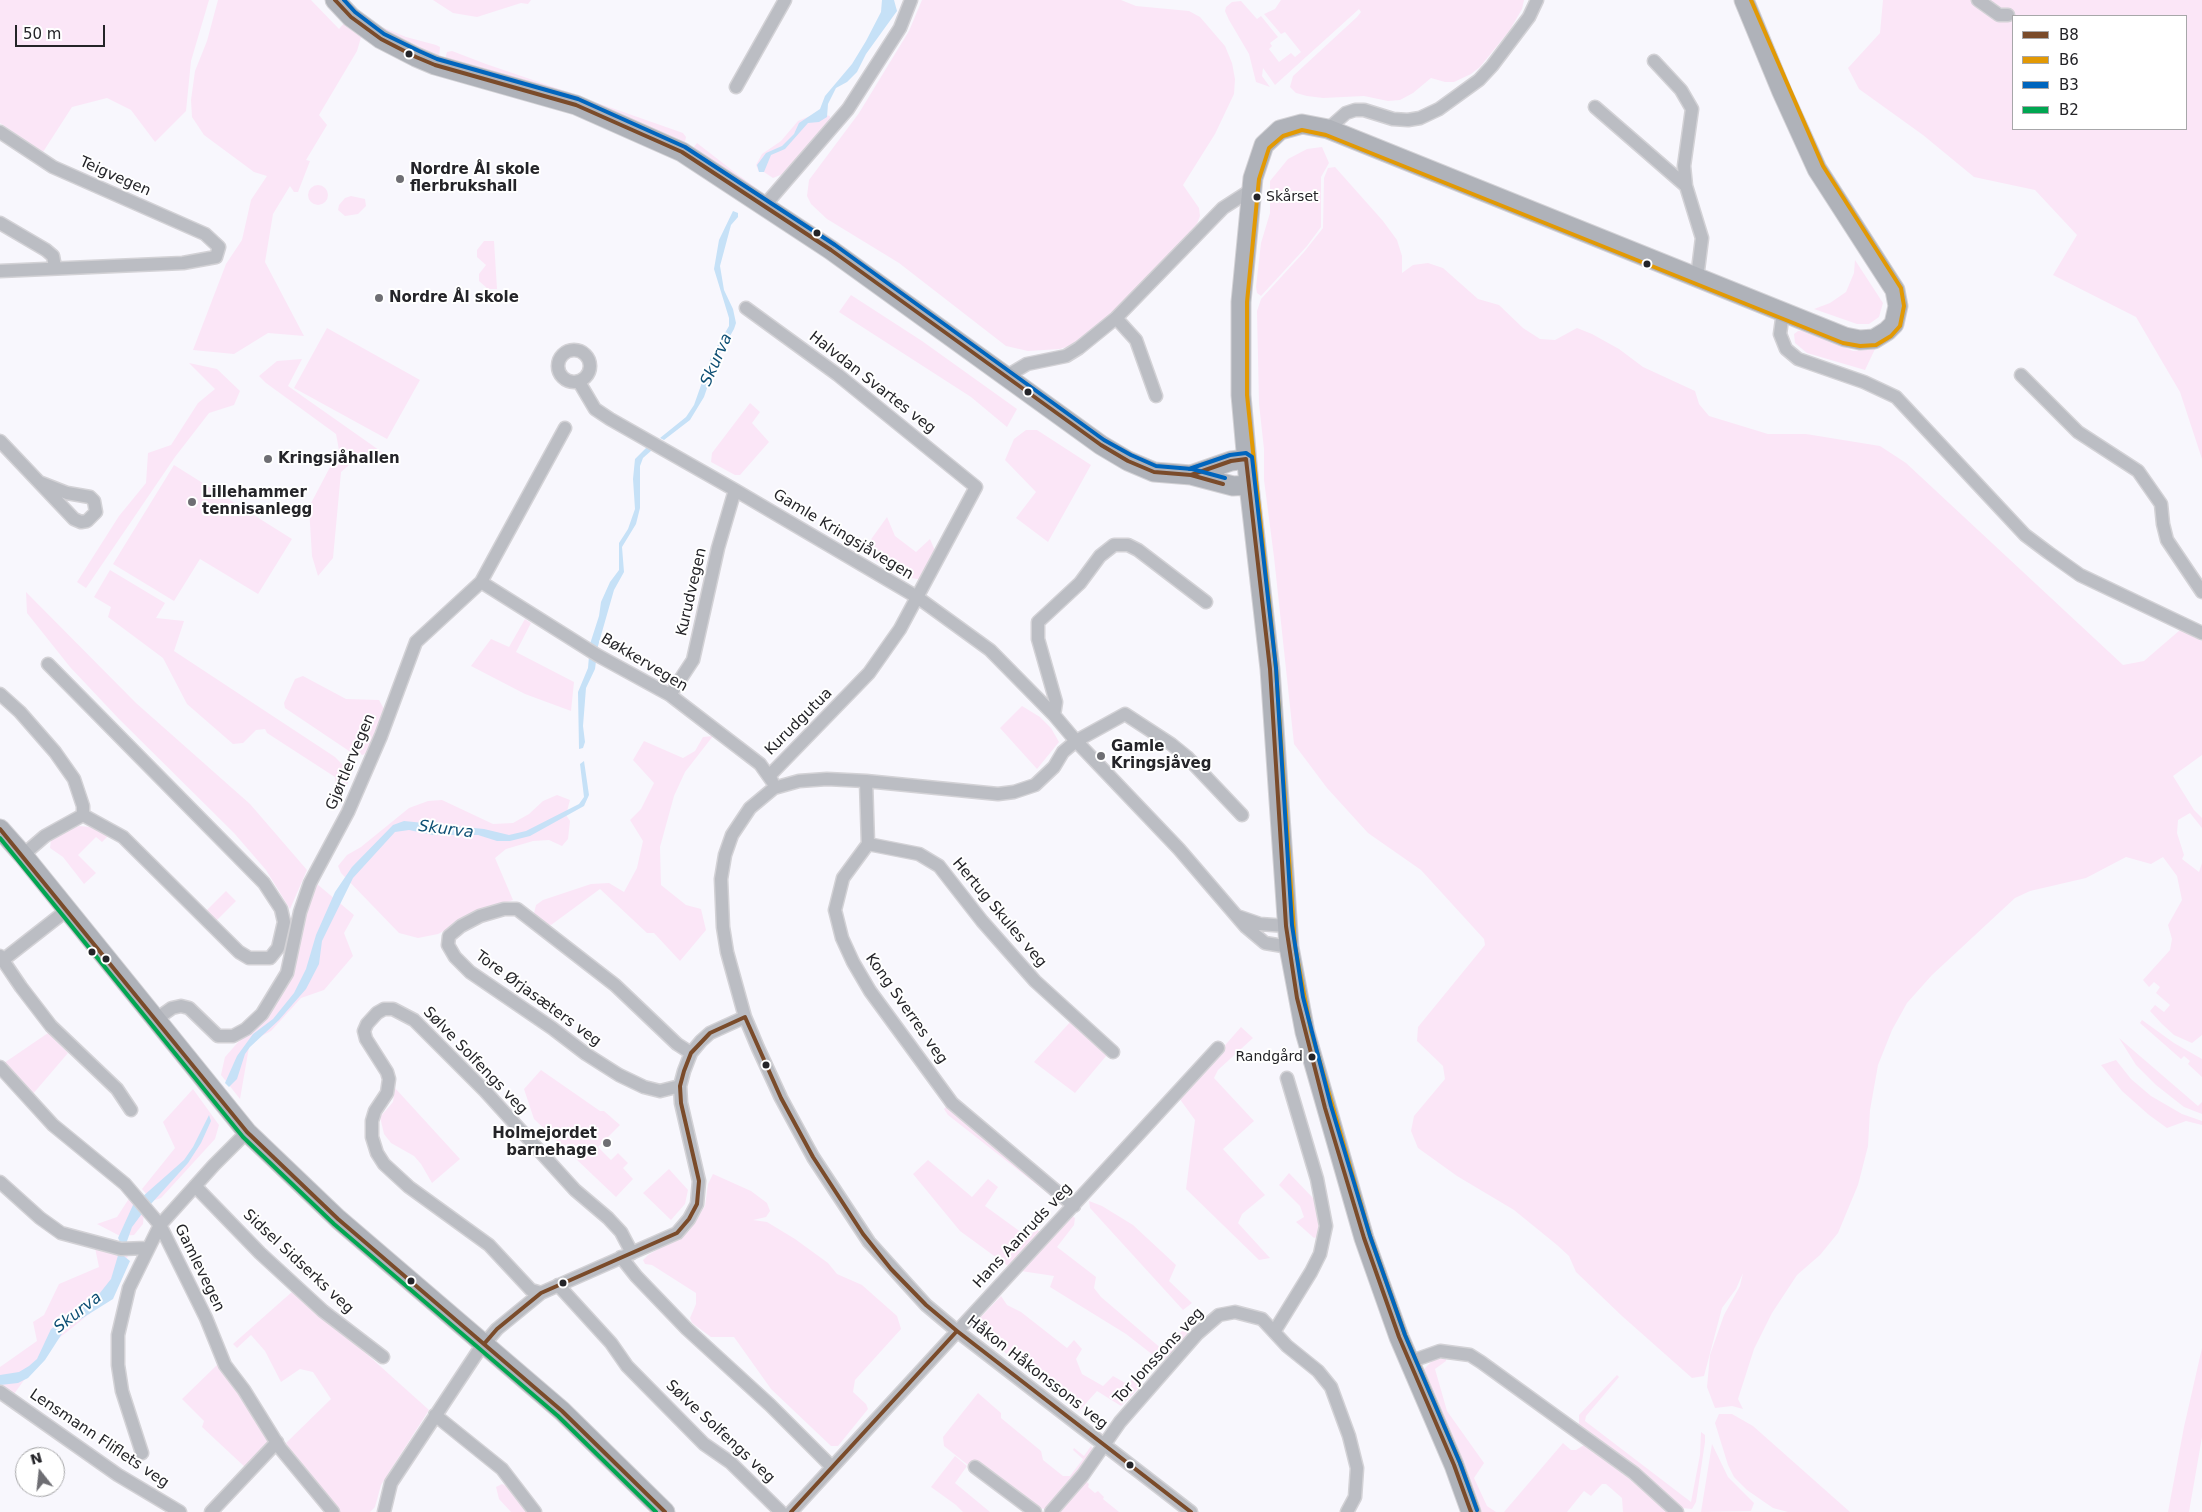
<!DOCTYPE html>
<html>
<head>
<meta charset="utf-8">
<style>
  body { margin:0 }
  #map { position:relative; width:2202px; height:1512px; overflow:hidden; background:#f8f7fd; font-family:"DejaVu Sans",sans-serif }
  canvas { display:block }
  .legend { position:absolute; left:2012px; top:15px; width:175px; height:115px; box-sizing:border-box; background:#fff; border:1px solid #a7a7a9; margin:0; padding:6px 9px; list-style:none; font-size:15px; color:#242428 }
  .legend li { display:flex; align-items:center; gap:10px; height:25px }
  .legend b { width:25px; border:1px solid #a7a7a9 }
  .north { position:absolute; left:15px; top:1447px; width:50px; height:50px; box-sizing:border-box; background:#fff; border:1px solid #a7a7a9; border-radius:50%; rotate:344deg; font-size:14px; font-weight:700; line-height:20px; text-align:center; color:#242428 }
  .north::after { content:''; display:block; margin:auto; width:18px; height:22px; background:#6e6e73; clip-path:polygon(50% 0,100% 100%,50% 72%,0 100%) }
  .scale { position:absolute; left:15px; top:25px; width:90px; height:22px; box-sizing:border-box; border:2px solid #242428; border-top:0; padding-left:6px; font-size:15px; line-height:18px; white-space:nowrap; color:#242428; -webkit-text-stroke:4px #fff; paint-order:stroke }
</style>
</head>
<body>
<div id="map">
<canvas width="2202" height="1512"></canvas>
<ul class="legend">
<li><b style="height:6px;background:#7a4b2a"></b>B8</li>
<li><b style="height:6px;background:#e29904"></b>B6</li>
<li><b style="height:6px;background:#0065bd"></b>B3</li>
<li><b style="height:6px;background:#00a651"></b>B2</li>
</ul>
<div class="north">N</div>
<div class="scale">50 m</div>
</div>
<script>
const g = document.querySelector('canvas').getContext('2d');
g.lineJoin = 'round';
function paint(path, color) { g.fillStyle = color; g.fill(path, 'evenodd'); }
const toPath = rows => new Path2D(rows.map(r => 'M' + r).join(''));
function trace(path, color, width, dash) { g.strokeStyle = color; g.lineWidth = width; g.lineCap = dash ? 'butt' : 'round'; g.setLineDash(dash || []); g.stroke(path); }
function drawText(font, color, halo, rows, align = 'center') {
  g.font = font + ' "DejaVu Sans",sans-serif'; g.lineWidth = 4; g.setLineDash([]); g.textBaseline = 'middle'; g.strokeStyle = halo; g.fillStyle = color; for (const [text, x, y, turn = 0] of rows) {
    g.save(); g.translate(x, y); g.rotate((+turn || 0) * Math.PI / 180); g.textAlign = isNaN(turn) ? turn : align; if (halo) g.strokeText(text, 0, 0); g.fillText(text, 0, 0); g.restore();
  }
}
paint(toPath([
  [0,0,209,0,191,61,186,111,155,142,131,110,107,98,72,107,43,152,0,123],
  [218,0,311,0,339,29,345,22,362,34,357,51,319,115,327,125,306,160,310,161,298,192,294,192,290,186,273,214,265,262,304,336,268,333,234,354,193,350,226,264,242,240,251,200,267,176,254,172,204,135,192,117,191,100,195,71,207,41],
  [433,0,531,0,528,4,521,3,477,17,453,13],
  [922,0,1121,0,1136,6,1189,11,1200,17,1225,46,1232,63,1235,79,1234,94,1215,134,1183,185,1199,208,1200,216,1197,224,1112,316,1087,336,1072,345,1060,349,1028,351,1006,346,899,263,827,219,811,204,807,196,809,180,859,113,909,31],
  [1281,0,1524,0,1522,9,1510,30,1480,67,1471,74,1454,82,1445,82,1431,78,1413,93,1400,100,1388,101,1364,96,1323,98,1307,96,1296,93,1290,87,1293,76,1357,17,1361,12,1359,9,1275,85,1263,68,1262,76,1270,87,1256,82,1249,54,1229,20,1225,11,1226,7,1232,2,1241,1,1257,19,1261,16,1278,37,1270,43,1272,46,1269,49,1279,62,1291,53,1295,57,1301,52,1285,32,1281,34,1264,14,1275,9],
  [1883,0,2202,0,2202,459,2180,392,2136,317,2053,275,2077,235,2035,190,1974,177,1923,135,1859,89,1848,68,1880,33],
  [2013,16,2186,16,2186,129,2013,129],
  [382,27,406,37,436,45,440,47,439,58,391,37],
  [452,51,486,64,571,93,568,95,445,59,447,52],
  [589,100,683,133,686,137,684,147,595,106],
  [817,113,830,116,830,122,783,174,773,178,764,172,759,172,756,165,762,154,781,141,798,121],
  [697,143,733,171,759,190,757,191,691,151],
  [1322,147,1329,163,1321,177,1321,227,1307,246,1261,296,1257,293,1256,287,1261,243,1270,213,1270,181,1288,159,1307,149],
  [1335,167,1383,221,1397,240,1402,256,1402,273,1413,265,1428,263,1443,268,1478,299,1499,305,1523,328,1540,339,1555,340,1577,328,1592,334,1619,349,1643,367,1695,391,1699,404,1709,416,1768,434,1806,434,1880,446,1906,463,2123,665,2144,661,2180,630,2202,641,2202,755,2173,776,2194,810,2202,818,2202,828,2190,813,2178,820,2177,833,2184,855,2182,859,2199,872,2202,863,2202,1035,2192,1043,2174,1035,2162,1024,2150,1011,2155,1005,2164,1012,2170,1005,2156,993,2160,987,2154,982,2149,987,2143,980,2170,950,2172,939,2168,925,2182,900,2177,876,2163,857,2151,864,2126,857,2086,878,2030,891,2015,898,1932,975,1907,1003,1892,1030,1878,1065,1870,1110,1868,1146,1858,1185,1838,1233,1820,1255,1797,1275,1772,1313,1754,1349,1738,1399,1743,1409,1732,1406,1715,1408,1707,1387,1710,1355,1724,1315,1740,1286,1743,1273,1736,1289,1722,1308,1704,1376,1692,1378,1622,1316,1576,1272,1569,1256,1557,1245,1514,1210,1457,1176,1418,1148,1411,1131,1414,1116,1445,1079,1443,1066,1417,1041,1418,1027,1485,945,1484,939,1421,870,1368,833,1327,788,1294,744,1274,557,1264,480,1264,449,1259,404,1257,311,1261,299,1304,252,1323,228,1324,178,1328,168],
  '308 195a10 10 0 1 1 20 0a10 10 0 1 1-20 0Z',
  [351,196,365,199,366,206,358,214,345,216,338,210,339,205,345,198],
  [484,241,494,241,497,289,488,289,479,281,479,274,486,265,477,257,477,250],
  [1855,260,1883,303,1879,317,1869,324,1857,324,1814,309,1830,303,1846,292,1854,273],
  [851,295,922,341,1017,409,1007,427,971,397,839,312],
  [327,328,420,380,387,439,294,388],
  [1806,330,1853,351,1875,349,1865,370,1807,353,1795,343,1794,334,1798,331],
  [302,359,288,386,386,455,356,459,341,472,333,558,318,576,312,556,309,507,339,450,336,434,266,383,259,376,277,361],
  [189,363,217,369,240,391,234,405,209,413,175,457,86,588,77,582,119,516,146,483,148,453,171,445,198,403,215,389],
  [750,403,760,412,752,423,769,442,740,475,735,475,711,462,712,453],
  [1026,430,1037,430,1091,465,1048,542,1016,518,1036,492,1005,460,1014,439],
  [174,465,292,539,258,594,200,559,174,601,113,564],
  [887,517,895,536,916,552,930,539,936,553,922,580,902,576,862,552],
  [110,570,165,603,156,618,184,621,174,651,335,757,345,767,348,783,337,800,335,777,267,733,265,729,256,730,243,743,233,744,187,704,163,658,108,617,111,607,94,597],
  [26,592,136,703,250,804,307,870,290,909,266,870,234,833,119,719,70,667,27,613],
  [525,619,531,623,516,652,574,682,571,711,525,694,471,666,491,639,509,647],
  [303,676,346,699,379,700,384,709,371,749,363,755,349,751,285,708,284,703,295,679],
  [1022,706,1040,717,1051,728,1059,742,1037,769,1000,728],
  [713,736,685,772,674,796,660,847,661,885,686,905,701,909,706,930,680,961,654,933,647,933,600,889,551,925,542,922,534,913,536,905,543,900,591,884,609,883,624,892,637,868,643,841,630,820,641,809,654,783,633,760,644,741,683,758,695,751,703,737],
  [557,795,570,800,566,815,570,821,568,839,562,846,549,840,533,841,506,849,495,858,513,900,484,910,438,934,418,938,399,933,341,873,338,866,347,855,361,847,409,808,428,801,442,800,493,824,513,823,529,814,543,801],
  [79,826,90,827,109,835,102,842,96,837,78,855,96,873,84,884,63,857,50,848,51,840,69,829],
  [317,884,354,915,344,933,353,956,324,990,301,998,271,1031,256,1039,249,1047,240,1099,221,1075,225,1057,277,998,306,910],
  [226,891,236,901,215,922,205,912],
  [2142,1020,2174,1043,2202,1059,2202,1077,2188,1064,2190,1061,2184,1056,2181,1059,2140,1023],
  [1071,1021,1107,1055,1075,1093,1034,1062],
  [1241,1027,1253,1038,1218,1070,1214,1078,1254,1121,1223,1149,1265,1195,1242,1214,1238,1223,1270,1258,1259,1260,1186,1189,1195,1120,1179,1098],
  [48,1033,68,1053,32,1095,4,1063],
  [2119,1038,2198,1106,2202,1102,2202,1114,2184,1107,2156,1085,2136,1065],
  [2116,1060,2131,1079,2151,1096,2182,1114,2202,1121,2202,1125,2186,1121,2167,1128,2149,1115,2122,1091,2101,1065],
  [541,1070,600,1111,604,1111,620,1125,598,1147,611,1160,618,1153,628,1163,623,1168,633,1179,616,1197,534,1119,524,1089],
  [395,1088,460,1159,432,1183,421,1164,414,1156,391,1143,384,1134,380,1117,393,1102],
  [193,1089,219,1125,215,1139,161,1198,152,1201,142,1189,175,1148,163,1122],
  [948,1105,1059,1198,1060,1203,948,1115,944,1109],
  [928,1160,972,1197,988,1179,998,1187,985,1206,1029,1238,1036,1229,1040,1232,1008,1266,960,1231,913,1174],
  [669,1169,688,1190,685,1204,671,1220,643,1193],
  [1289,1173,1313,1198,1320,1210,1322,1227,1317,1237,1314,1238,1296,1222,1304,1217,1300,1206,1279,1185],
  [713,1174,751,1191,767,1203,770,1211,766,1217,753,1220,767,1222,795,1239,828,1263,837,1274,862,1285,897,1316,901,1329,855,1380,853,1392,866,1404,868,1409,838,1446,831,1446,771,1389,734,1337,711,1337,692,1323,690,1318,696,1304,696,1293,652,1265,645,1264,643,1260,648,1255,689,1231,705,1206,708,1184],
  [130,1197,144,1212,143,1224,134,1235,120,1236,97,1224,117,1217],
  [1089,1201,1102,1206,1133,1225,1176,1265,1169,1281,1192,1303,1183,1310,1090,1208],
  [1072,1216,1075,1218,1074,1225,1057,1247,1096,1277,1094,1288,1101,1297,1163,1350,1185,1328,1186,1330,1188,1336,1166,1359,1160,1359,1153,1355,1126,1334,1050,1287,1054,1276,1021,1271],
  [95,1248,129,1253,118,1283,103,1303,48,1347,14,1394,7,1391,0,1381,0,1367,37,1341,33,1322,44,1315,59,1284,99,1267],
  [293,1291,350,1339,429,1410,381,1485,375,1507,370,1512,339,1512,298,1462,286,1443,331,1399,313,1372,300,1369,281,1382,265,1351,251,1335,237,1348,233,1344],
  [1001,1296,1007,1305,1021,1312,1067,1348,1074,1340,1082,1349,1076,1359,1082,1374,1103,1386,1113,1376,1127,1384,1134,1378,1143,1384,1121,1406,1097,1391,1079,1411,974,1328,976,1322],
  [2202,1348,2202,1437,2189,1512,2168,1512,2184,1427],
  [1434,1359,1446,1359,1446,1361,1435,1369,1447,1411,1484,1463,1474,1478,1487,1506,1496,1512,1477,1512,1421,1372],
  [218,1364,234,1384,268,1438,267,1448,247,1469,202,1427,204,1421,182,1399],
  [1617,1375,1619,1377,1586,1416,1585,1421,1691,1502,1700,1455,1701,1432,1705,1435,1705,1442,1696,1502,1692,1509,1682,1508,1579,1425,1579,1415],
  [978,1393,1001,1413,1001,1418,1041,1451,1043,1460,1063,1476,1070,1476,1083,1459,1073,1450,1074,1448,1084,1456,1091,1446,1094,1451,1091,1458,1048,1509,1036,1508,976,1460,968,1465,944,1446,943,1437],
  [1719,1414,1732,1414,1753,1426,1850,1512,1788,1512,1773,1508,1747,1490,1734,1477,1728,1465,1715,1423],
  [1563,1443,1571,1450,1576,1450,1584,1445,1630,1479,1667,1512,1623,1512,1622,1498,1606,1484,1602,1484,1591,1496,1584,1491,1567,1512,1504,1512],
  [1712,1444,1728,1477,1754,1503,1751,1511,1701,1512],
  [955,1456,967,1466,955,1483,990,1512,963,1512,956,1505,931,1487],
  [1084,1479,1089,1484,1088,1487,1095,1493,1098,1491,1104,1497,1103,1499,1119,1512,1057,1512],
  [502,1484,512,1489,529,1512,511,1512,499,1499,496,1487]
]), '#fbe6f7');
paint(toPath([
  [882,0,894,0,897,11,866,54,857,72,847,82,836,88,828,104,827,117,819,122,808,123,785,149,771,155,764,172,759,172,757,165,766,153,782,146,794,134,799,123,820,109,825,96,852,64,866,41,881,12],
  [733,211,738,213,738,217,731,225,720,266,724,290,733,309,736,323,734,329,717,359,704,397,690,420,664,440,660,438,686,417,694,405,711,357,729,326,729,318,714,269,719,240],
  [647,447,652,450,643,458,640,466,640,508,636,524,622,547,624,572,614,590,598,646,595,669,586,688,583,726,585,742,583,748,579,749,578,692,588,668,590,644,599,616,601,602,610,582,619,570,619,543,628,529,635,509,633,479,635,459],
  [584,761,589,795,584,806,530,836,510,841,497,841,478,835,433,835,409,830,395,832,353,878,322,941,319,964,306,989,279,1020,250,1047,245,1054,237,1079,229,1087,225,1083,237,1056,253,1034,273,1019,294,993,306,969,316,935,335,892,352,867,393,825,404,821,484,829,509,835,526,831,579,804,584,797,580,764],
  [209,1115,211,1121,201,1143,188,1163,141,1215,132,1227,126,1244,121,1244,118,1238,133,1205,184,1160,193,1147],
  [119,1252,130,1261,113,1299,65,1329,45,1360,28,1378,18,1383,0,1385,0,1375,19,1372,29,1366,37,1359,51,1329,96,1298,111,1279]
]), '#c6e1f7');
const street = toPath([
  [1978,0,1999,15,2008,15],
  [1654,61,1681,90,1692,109,1684,166,1686,186,1702,238,1697,278],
  [736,87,785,0],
  [1595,107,1686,186],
  [1328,129,1346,113,1355,110,1364,110,1393,119,1408,120,1420,118,1439,109,1479,80,1492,66,1529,17,1537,0],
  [0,132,53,167,205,234,219,247,216,257,183,263,0,271],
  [765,205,848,109,900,28,911,0],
  [0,223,46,250,53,256,55,267],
  [746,308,838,375,976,487,900,629,869,673,770,775],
  [1783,312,1780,334,1786,349,1798,359,1864,382,1896,397,2025,535,2049,553,2080,575,2202,633],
  [1116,318,1136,340,1156,396],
  '558 366a16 16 0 1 1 32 0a16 16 0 1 1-32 0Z',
  [2021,375,2078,432,2138,471,2161,504,2163,524,2167,540,2202,592],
  [1007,376,1027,364,1066,356,1079,348,1116,318,1223,208,1251,190],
  [579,382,595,409,610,419,735,490,917,597,990,650,1054,715,1076,741,1179,849,1246,927,1265,943,1289,947],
  [0,441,74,519,81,522,87,521,96,512,94,501,90,497,67,493,39,482],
  [481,582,597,655,670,695,760,764,772,781],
  [48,664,264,883,281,909,284,922,278,948,270,958,249,958,239,952,123,837,83,815],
  [0,694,20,712,55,752,74,779,83,806,83,815,45,836,23,855],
  [670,695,693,660,718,548,735,490],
  [1054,715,1056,702,1038,639,1038,622,1080,583,1100,556,1114,545,1128,545,1138,550,1206,602],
  [866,781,868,844,843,878,835,910,842,938,853,962,870,991,952,1103,1074,1206],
  [868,844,919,854,939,866,982,921,1035,981,1113,1052],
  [1237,916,1260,924,1286,926],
  [0,956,21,987,51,1026,117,1089,131,1110],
  [3,960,67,910],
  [155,1020,172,1008,181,1006,189,1008,218,1036,233,1036,246,1029,262,1014,287,973,300,912,310,883,348,812,381,736,416,642,481,582,565,428],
  [0,1067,53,1125,125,1184,160,1225,206,1318,225,1365,244,1390,280,1448,333,1512],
  [680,1086,660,1091,644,1087,619,1075,586,1054,552,1028,470,972,455,957,448,945,449,936,461,926,480,916,504,909,517,909,615,985,677,1044,691,1053],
  [0,1182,40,1218,61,1233,121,1249,147,1248],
  [195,1186,260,1253,323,1311,383,1357],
  [621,1257,636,1276,687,1329,770,1405,832,1467],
  [558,1285,611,1343,627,1366,704,1444,730,1462,781,1512],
  [541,1293,531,1290,489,1245,409,1187,384,1164,377,1153,372,1137,372,1121,375,1111,387,1093,389,1079,387,1072,366,1039,364,1031,367,1024,377,1013,384,1009,393,1009,414,1020,485,1091,575,1190,608,1218,621,1232,632,1253],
  [1274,1332,1311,1272,1320,1254,1326,1226,1317,1179,1287,1078],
  [1409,1362,1440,1351,1470,1355,1481,1362,1634,1473,1677,1512],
  [0,1392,118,1475,180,1512],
  [435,1415,502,1469,535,1512],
  [142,1453,122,1391,118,1365,118,1335,129,1288,160,1225,214,1165,247,1132],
  [975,1467,1035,1512],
  [211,1512,277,1442],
  [384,1512,391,1483,479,1350,497,1329,541,1293,677,1233,689,1219,697,1204,699,1181,681,1103,680,1086,684,1071,691,1053,701,1041,710,1033,745,1017],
  [791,1512,1218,1048],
  [1051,1512,1083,1475,1120,1422,1197,1334,1219,1315,1235,1312,1262,1319,1287,1346,1318,1371,1331,1387,1349,1436,1357,1468,1355,1497,1347,1512],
  [1191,1512,957,1331,926,1305,869,1242,813,1157,781,1098,758,1048,745,1017,727,952,723,927,721,879,725,855,732,835,750,808,774,788,799,781,827,779,866,781,998,794,1014,792,1035,785,1054,767,1063,752,1076,741,1125,714,1171,744,1187,757,1242,815]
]);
const secondary = toPath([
  [335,0,351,17,381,39,416,57,435,65,576,105,682,152,831,250,1101,445,1128,461,1154,472,1191,475,1233,486,1249,485],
  [1191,475,1231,461,1246,459],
  [0,829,23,855,247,1132,338,1219,562,1411,665,1512],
  [1471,1512,1454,1465,1399,1337,1364,1238,1305,1032,1289,947,1270,669,1249,485,1241,395,1241,302,1253,178,1264,145,1280,130,1302,124,1328,129,1845,337,1860,340,1874,339,1887,331,1894,324,1898,306,1895,290,1817,169,1782,92,1744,0]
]);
trace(street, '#d3d2d6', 15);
trace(secondary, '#d3d2d6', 21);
trace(street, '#bbbdc3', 12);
trace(secondary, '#afb2b9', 19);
trace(toPath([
  [335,0,351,17,381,39,416,57,435,65,576,105,682,152,831,250,1101,445,1128,461,1154,472,1191,475,1223,484],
  [1191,475,1231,461,1246,459,1270,669,1286,926,1297,998,1325,1108,1364,1238,1399,1337,1454,1465,1471,1512],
  [0,829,247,1132,338,1219,562,1411,665,1512],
  [484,1344,497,1329,541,1293,677,1233,689,1219,697,1204,699,1181,681,1103,680,1086,684,1071,691,1053,710,1033,745,1017,781,1098,813,1157,863,1234,891,1269,926,1305,957,1331,1191,1512],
  [791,1512,957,1331]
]), '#7a4b2a', 4);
trace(toPath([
  [1477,1510,1460,1463,1405,1335,1370,1236,1311,1031,1295,946,1276,669,1247,395,1247,302,1259,179,1269,148,1283,136,1302,130,1326,135,1843,343,1860,346,1876,345,1891,336,1900,326,1904,306,1901,288,1823,166,1751,0]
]), '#e29904', 4);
trace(toPath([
  [344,0,355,12,384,34,419,51,437,59,578,99,685,147,835,245,1104,440,1131,455,1156,466,1192,469,1225,478],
  [1189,469,1230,455,1246,453,1252,457,1276,668,1292,925,1303,997,1331,1106,1370,1236,1405,1335,1460,1463,1477,1510]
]), '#0065bd', 4);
trace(toPath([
  [0,838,243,1137,334,1224,558,1416,656,1512]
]), '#00a651', 4);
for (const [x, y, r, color] of [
  [409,54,4.5,"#242428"],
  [400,179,5,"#6e6e73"],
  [1257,197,4.5,"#242428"],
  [817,233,4.5,"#242428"],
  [1647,264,4.5,"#242428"],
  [379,298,5,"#6e6e73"],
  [1028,392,4.5,"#242428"],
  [268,459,5,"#6e6e73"],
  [192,502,5,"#6e6e73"],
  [1101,756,5,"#6e6e73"],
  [92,952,4.5,"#242428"],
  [106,959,4.5,"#242428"],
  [1312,1057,4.5,"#242428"],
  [766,1065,4.5,"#242428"],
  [607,1143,5,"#6e6e73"],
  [411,1281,4.5,"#242428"],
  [563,1283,4.5,"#242428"],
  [1130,1465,4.5,"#242428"]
]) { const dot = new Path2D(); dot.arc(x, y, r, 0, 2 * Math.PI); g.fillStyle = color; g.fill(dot); trace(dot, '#fff', 2); }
drawText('14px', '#242428', '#fff', [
  ["Skårset",1266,197],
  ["Randgård",1303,1057,"right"]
], 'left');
drawText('bold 15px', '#242428', '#fff', [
  ["Nordre Ål skole",410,170],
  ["flerbrukshall",410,187],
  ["Nordre Ål skole",389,298],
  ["Kringsjåhallen",278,459],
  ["Lillehammer",202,493],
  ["tennisanlegg",202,510],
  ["Gamle",1111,747],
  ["Kringsjåveg",1111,764],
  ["Holmejordet",597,1134,"right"],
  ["barnehage",597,1151,"right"]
], 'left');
drawText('15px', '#242428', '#fff', [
  ["Teigvegen",115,177,24],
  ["Halvdan Svartes veg",872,383,38],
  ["Gamle Kringsjåvegen",843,535,31],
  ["Kurudvegen",692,592,-77],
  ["Bøkkervegen",644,663,31],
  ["Kurudgutua",799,722,-45],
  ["Gjørtlervegen",351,762,-67],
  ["Hertug Skules veg",999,913,50],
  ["Tore Ørjasæters veg",538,999,36],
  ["Kong Sverres veg",906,1009,55],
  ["Sølve Solfengs veg",475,1061,46],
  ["Hans Aanruds veg",1023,1236,-47],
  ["Sidsel Sidserks veg",298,1262,43],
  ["Gamlevegen",199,1268,64],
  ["Tor Jonssons veg",1159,1356,-47],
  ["Håkon Håkonssons veg",1037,1373,38],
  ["Sølve Solfengs veg",720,1432,43],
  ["Lensmann Fliflets veg",99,1439,34]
]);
drawText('italic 16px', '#0e4f74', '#fff', [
  ["Skurva",717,360,-66],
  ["Skurva",446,830,7],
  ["Skurva",78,1313,-38]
]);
</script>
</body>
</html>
